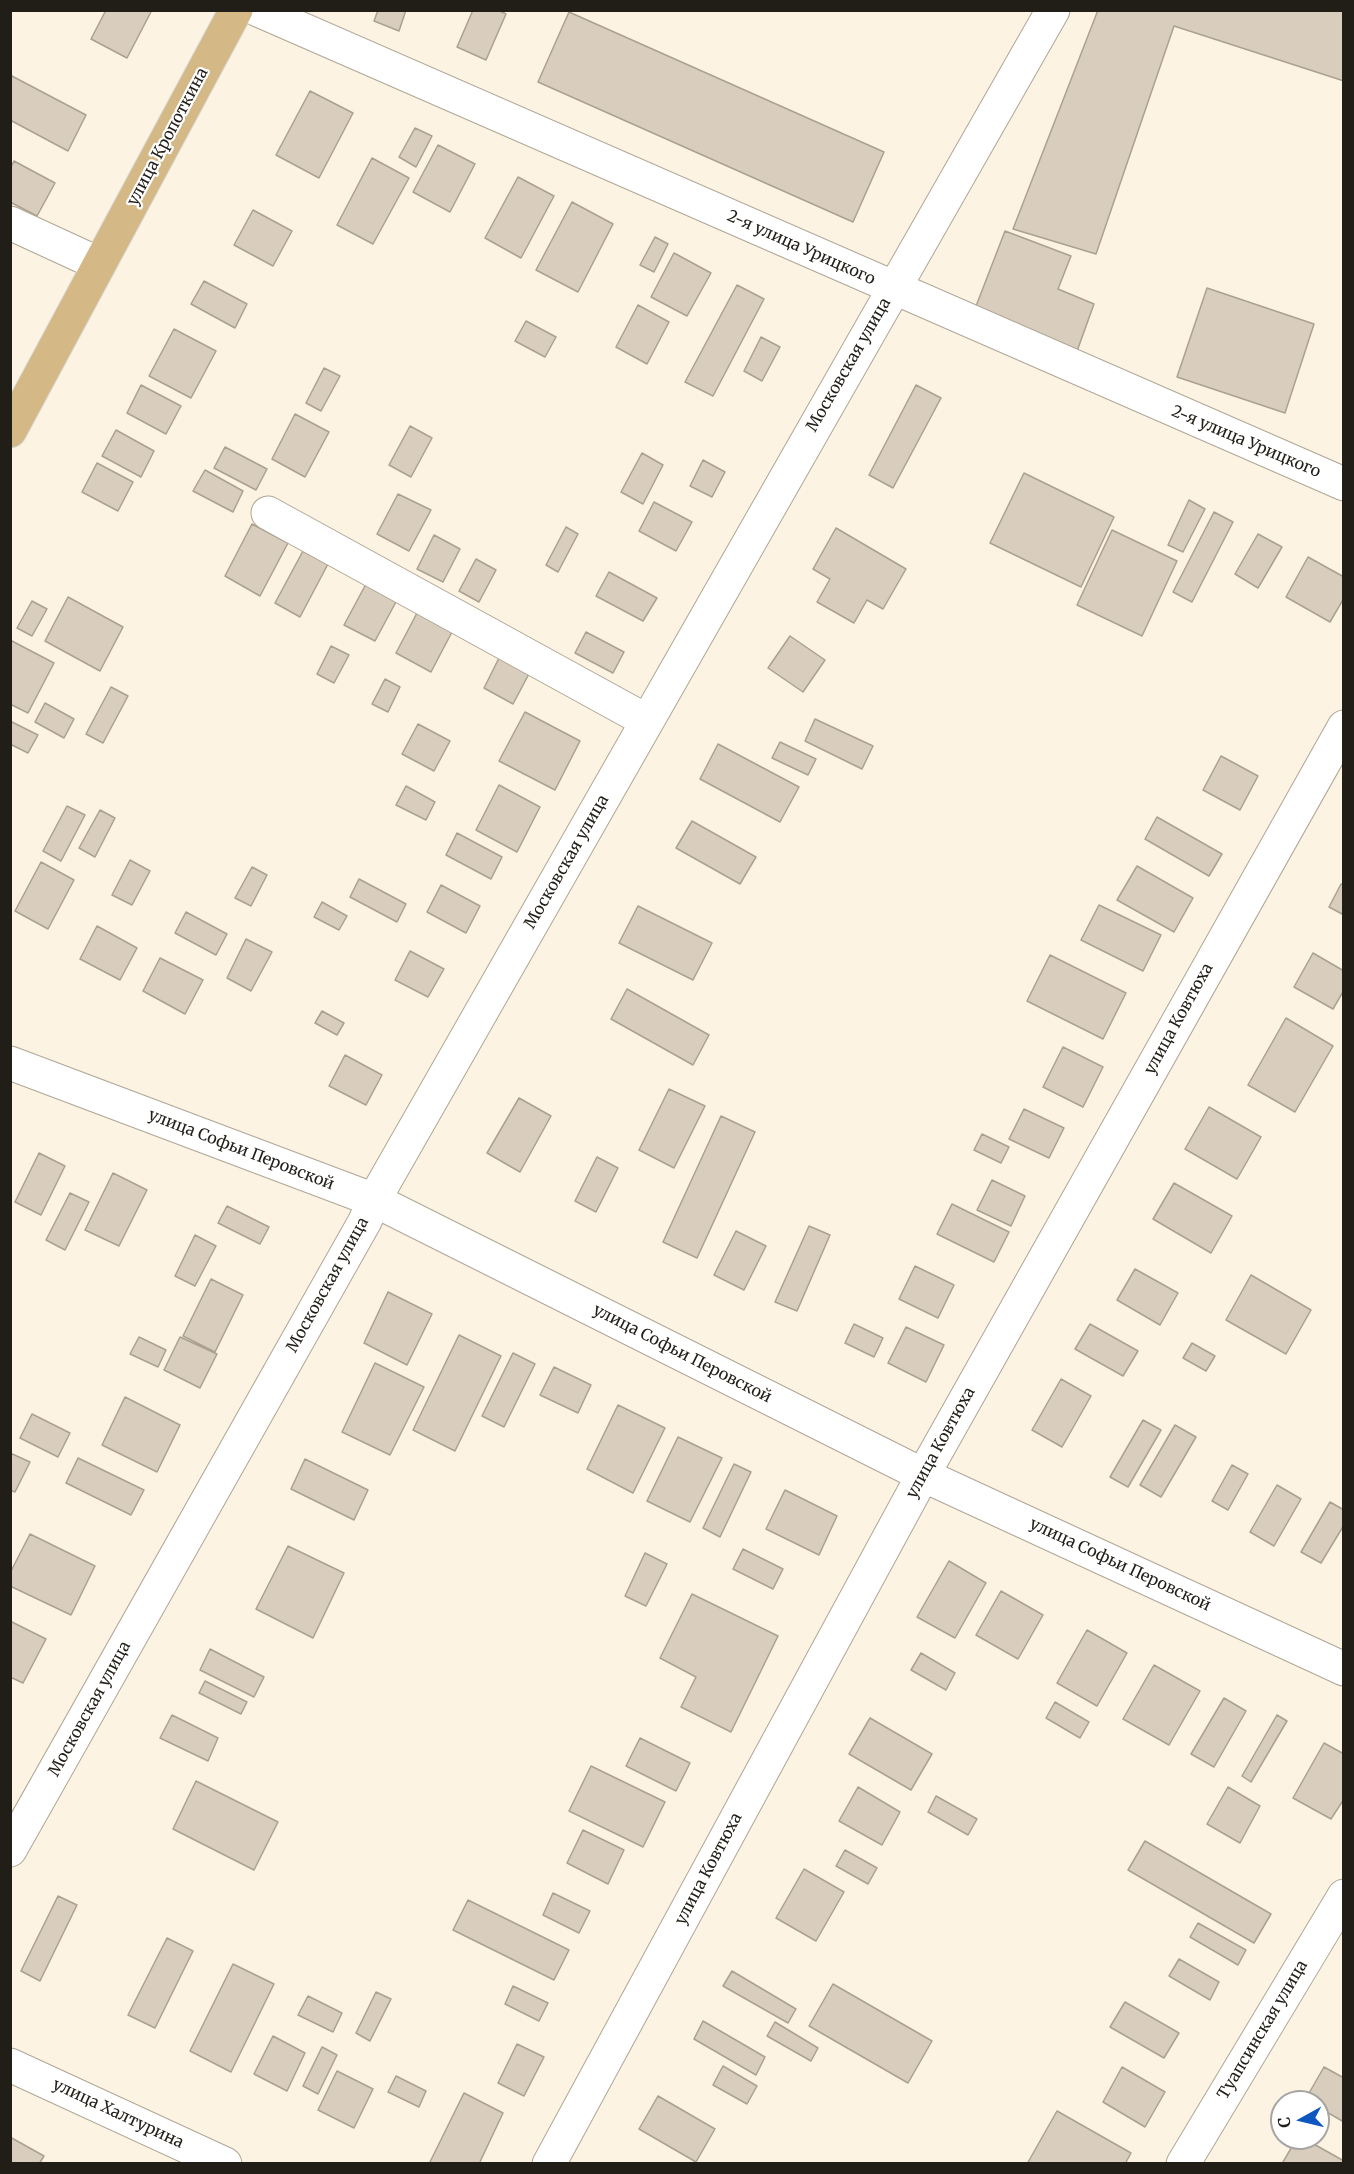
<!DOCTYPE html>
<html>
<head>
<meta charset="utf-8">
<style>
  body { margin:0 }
  #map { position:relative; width:1354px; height:2174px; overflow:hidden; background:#fdf3e2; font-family:Merriweather,serif }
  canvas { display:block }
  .frame { position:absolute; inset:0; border:12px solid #211d17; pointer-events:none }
  .north { position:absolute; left:1270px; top:2090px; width:60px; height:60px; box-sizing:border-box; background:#fff; border:2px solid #a6a5a2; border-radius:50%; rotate:262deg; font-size:16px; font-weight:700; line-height:24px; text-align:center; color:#211d17 }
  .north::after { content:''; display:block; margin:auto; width:21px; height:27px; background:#0e56c0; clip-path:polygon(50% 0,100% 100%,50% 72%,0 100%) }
</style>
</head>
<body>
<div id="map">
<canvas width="1354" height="2174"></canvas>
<div class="frame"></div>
<div class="north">С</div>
</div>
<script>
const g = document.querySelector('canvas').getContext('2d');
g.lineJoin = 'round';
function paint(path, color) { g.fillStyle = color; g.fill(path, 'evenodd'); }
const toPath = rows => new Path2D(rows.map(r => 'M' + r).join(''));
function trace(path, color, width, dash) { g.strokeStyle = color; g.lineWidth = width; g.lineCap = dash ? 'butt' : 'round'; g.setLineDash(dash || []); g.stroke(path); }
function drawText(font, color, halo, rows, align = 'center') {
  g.font = font + ' Merriweather,serif'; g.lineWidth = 4.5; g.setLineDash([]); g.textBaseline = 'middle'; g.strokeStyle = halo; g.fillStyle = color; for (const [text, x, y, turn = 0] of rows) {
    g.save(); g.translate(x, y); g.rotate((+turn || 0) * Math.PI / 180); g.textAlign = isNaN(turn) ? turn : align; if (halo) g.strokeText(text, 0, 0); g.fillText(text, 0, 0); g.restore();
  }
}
const building = toPath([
  [106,10,152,10,127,58,91,39,106,10],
  [378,10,406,10,399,31,374,21,378,10],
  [473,10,498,10,506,14,486,60,457,47,473,10],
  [1098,10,1344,10,1344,81,1174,26,1096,254,1013,229,1098,10],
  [569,12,884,152,853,222,538,82,569,12],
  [10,75,86,115,68,151,10,120,10,75],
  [310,91,353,113,319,178,276,155,310,91],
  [415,128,432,136,416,167,399,157,415,128],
  [438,145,475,164,450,212,413,192,438,145],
  [372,158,409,178,373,244,337,225,372,158],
  [14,161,55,183,37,216,10,202,10,169,14,161],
  [518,177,554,196,521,258,485,238,518,177],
  [572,202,613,224,578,292,536,270,572,202],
  [253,210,292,231,273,266,234,245,253,210],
  [1005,231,1071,256,1058,289,1094,304,1076,354,973,314,1005,231],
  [655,237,668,244,654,272,640,265,655,237],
  [674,253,711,273,687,316,651,297,674,253],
  [204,281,247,304,235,328,191,304,204,281],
  [737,285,764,299,713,396,685,382,737,285],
  [1207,288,1314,324,1285,413,1177,377,1207,288],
  [638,305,669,322,647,364,616,347,638,305],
  [526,321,556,337,545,357,515,341,526,321],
  [174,329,216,351,191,398,149,376,174,329],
  [761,337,780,347,762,381,744,371,761,337],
  [324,368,340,376,321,411,306,403,324,368],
  [141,385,181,406,166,434,127,413,141,385],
  [916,385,941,398,893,488,869,475,916,385],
  [295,414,329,432,305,477,272,459,295,414],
  [410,426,432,438,411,477,389,465,410,426],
  [116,430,154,451,141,477,102,456,116,430],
  [225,447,267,469,256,490,214,468,225,447],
  [642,453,663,465,643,504,621,492,642,453],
  [703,460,725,472,712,497,690,486,703,460],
  [97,463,133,482,118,511,82,492,97,463],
  [205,470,243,491,233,512,193,491,205,470],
  [1024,473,1114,517,1081,587,990,543,1024,473],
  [398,494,431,510,409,551,377,534,398,494],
  [1189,500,1205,509,1183,552,1168,545,1189,500],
  [654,502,692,522,676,551,639,531,654,502],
  [1214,512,1233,522,1192,602,1173,592,1214,512],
  [252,524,288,543,260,596,225,576,252,524],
  [566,527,578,534,558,572,546,565,566,527],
  [836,528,906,569,883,609,867,600,854,623,817,602,830,579,813,569,836,528],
  [1112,530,1177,561,1142,636,1077,605,1112,530],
  [1258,534,1282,547,1258,588,1235,574,1258,534],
  [434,535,460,549,443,582,417,569,434,535],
  [303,551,328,564,300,617,275,603,303,551],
  [1308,557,1344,577,1344,598,1330,622,1286,597,1308,557],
  [476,559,496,570,479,602,459,591,476,559],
  [609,572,657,598,643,621,596,596,609,572],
  [366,584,397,600,375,641,344,625,366,584],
  [68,597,123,627,100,671,45,641,68,597],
  [32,601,47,609,32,636,17,628,32,601],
  [417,613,452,632,431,672,396,653,417,613],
  [586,632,624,652,613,673,575,653,586,632],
  [790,636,825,660,803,692,768,668,790,636],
  [10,640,54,663,28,713,10,704,10,640],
  [331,646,349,655,334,683,317,674,331,646],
  [500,656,530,672,513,704,484,688,500,656],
  [385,679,400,687,388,712,372,704,385,679],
  [111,687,128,696,103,743,86,734,111,687],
  [45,703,74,719,64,738,35,722,45,703],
  [525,712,580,741,555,790,499,761,525,712],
  [815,719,873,746,862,769,805,741,815,719],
  [10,721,38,735,28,753,10,744,10,721],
  [418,724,450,741,434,771,402,754,418,724],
  [780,742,816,759,808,775,772,758,780,742],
  [718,744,799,787,780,822,700,779,718,744],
  [1221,756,1258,776,1240,810,1203,790,1221,756],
  [499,785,540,807,517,852,476,830,499,785],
  [406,786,435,802,426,820,396,805,406,786],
  [67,806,85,815,61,861,43,851,67,806],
  [100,810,115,818,95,857,79,848,100,810],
  [1157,817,1222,854,1209,876,1145,839,1157,817],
  [692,821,756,857,740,884,676,848,692,821],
  [457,833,502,857,491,879,446,855,457,833],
  [130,860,150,871,132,905,112,895,130,860],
  [41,862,74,880,48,929,15,911,41,862],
  [1137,866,1193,898,1174,932,1117,900,1137,866],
  [252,867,267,875,251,906,235,898,252,867],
  [359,879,406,904,397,922,350,897,359,879],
  [1341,884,1344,885,1344,915,1329,907,1341,884],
  [441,885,480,906,466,933,427,912,441,885],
  [322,902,347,916,339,930,314,917,322,902],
  [1099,905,1161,935,1143,971,1081,940,1099,905],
  [638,906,712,943,693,980,619,943,638,906],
  [186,912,227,934,216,955,175,933,186,912],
  [97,926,137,948,120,980,80,959,97,926],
  [246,939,272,952,251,991,227,978,246,939],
  [410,951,444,969,428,997,395,980,410,951],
  [1313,953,1344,971,1344,990,1333,1009,1294,987,1313,953],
  [1050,955,1126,993,1103,1039,1027,1001,1050,955],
  [160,958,203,980,185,1014,143,991,160,958],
  [627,989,709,1035,693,1065,611,1019,627,989],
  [322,1011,344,1023,337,1035,315,1023,322,1011],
  [1286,1018,1333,1046,1295,1112,1248,1085,1286,1018],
  [1063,1047,1103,1067,1083,1107,1043,1087,1063,1047],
  [345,1055,382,1075,366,1105,329,1086,345,1055],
  [669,1089,705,1106,674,1168,639,1150,669,1089],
  [519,1098,551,1116,520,1172,487,1153,519,1098],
  [1209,1107,1261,1137,1237,1179,1185,1149,1209,1107],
  [1024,1109,1064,1128,1049,1158,1009,1139,1024,1109],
  [721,1116,755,1132,697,1258,663,1242,721,1116],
  [982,1134,1009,1147,1001,1163,974,1150,982,1134],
  [39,1153,65,1166,41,1215,15,1202,39,1153],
  [597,1157,618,1168,596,1212,575,1201,597,1157],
  [113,1173,147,1190,119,1246,85,1230,113,1173],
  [992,1180,1025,1196,1011,1226,977,1210,992,1180],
  [1174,1183,1232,1216,1211,1253,1153,1219,1174,1183],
  [70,1193,89,1202,65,1250,46,1240,70,1193],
  [952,1204,1009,1232,994,1262,937,1234,952,1204],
  [227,1206,269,1227,260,1244,218,1223,227,1206],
  [809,1226,830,1235,797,1311,775,1302,809,1226],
  [736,1231,766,1246,744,1290,714,1275,736,1231],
  [195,1235,216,1246,195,1286,175,1276,195,1235],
  [915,1266,954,1285,938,1318,899,1299,915,1266],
  [1135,1269,1178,1293,1160,1325,1117,1300,1135,1269],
  [1251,1275,1311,1310,1286,1354,1226,1320,1251,1275],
  [211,1279,243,1295,215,1352,183,1336,211,1279],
  [388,1292,432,1314,407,1365,364,1343,388,1292],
  [854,1324,883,1338,874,1357,845,1343,854,1324],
  [1090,1324,1138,1351,1123,1376,1075,1349,1090,1324],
  [906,1327,944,1345,926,1382,888,1363,906,1327],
  [459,1335,501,1356,455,1451,413,1430,459,1335],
  [139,1337,166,1350,158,1367,130,1354,139,1337],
  [180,1337,217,1354,200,1388,164,1370,180,1337],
  [1192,1343,1215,1356,1206,1371,1183,1358,1192,1343],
  [513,1353,535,1364,504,1427,482,1416,513,1353],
  [375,1363,424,1387,390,1455,342,1432,375,1363],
  [554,1367,591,1385,578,1413,540,1395,554,1367],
  [1061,1379,1091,1396,1062,1447,1032,1430,1061,1379],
  [125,1397,180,1425,157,1472,102,1445,125,1397],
  [618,1405,665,1428,633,1493,587,1469,618,1405],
  [32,1414,70,1433,58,1457,20,1438,32,1414],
  [1143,1420,1161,1430,1128,1487,1110,1477,1143,1420],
  [1175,1425,1196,1437,1161,1497,1140,1485,1175,1425],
  [678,1437,722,1458,690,1522,647,1501,678,1437],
  [10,1453,30,1462,15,1492,10,1490,10,1453],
  [78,1458,144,1490,131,1515,66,1483,78,1458],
  [305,1459,368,1490,354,1520,291,1489,305,1459],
  [734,1464,751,1472,720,1537,703,1528,734,1464],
  [1232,1465,1248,1474,1228,1510,1212,1501,1232,1465],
  [1277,1485,1301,1499,1274,1546,1250,1532,1277,1485],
  [785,1490,837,1516,819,1555,766,1529,785,1490],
  [1330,1502,1344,1510,1344,1525,1321,1563,1301,1552,1330,1502],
  [30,1534,95,1566,71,1615,10,1586,10,1573,30,1534],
  [288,1546,344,1573,313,1638,256,1609,288,1546],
  [743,1549,783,1569,773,1589,733,1569,743,1549],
  [645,1553,667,1564,646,1606,625,1596,645,1553],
  [949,1561,986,1583,955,1638,917,1617,949,1561],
  [1001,1591,1043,1615,1018,1659,976,1635,1001,1591],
  [692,1594,778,1636,731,1732,681,1707,696,1677,660,1658,692,1594],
  [10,1621,46,1639,23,1683,10,1677,10,1621],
  [1087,1630,1127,1653,1097,1706,1057,1683,1087,1630],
  [210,1649,264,1677,254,1697,200,1670,210,1649],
  [921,1653,955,1673,946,1690,911,1670,921,1653],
  [1154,1665,1200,1691,1169,1745,1123,1719,1154,1665],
  [205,1681,247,1702,241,1714,199,1693,205,1681],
  [1224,1698,1246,1711,1214,1767,1191,1754,1224,1698],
  [1055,1702,1089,1722,1080,1738,1046,1718,1055,1702],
  [172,1715,218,1738,208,1761,160,1738,172,1715],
  [1277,1715,1287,1721,1251,1782,1242,1776,1277,1715],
  [870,1718,932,1754,911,1790,849,1754,870,1718],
  [640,1738,690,1763,676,1791,626,1766,640,1738],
  [1324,1743,1344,1754,1344,1799,1331,1819,1293,1798,1324,1743],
  [591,1766,665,1802,643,1847,569,1811,591,1766],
  [196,1781,278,1822,254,1870,173,1829,196,1781],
  [858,1787,900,1812,882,1845,839,1821,858,1787],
  [1228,1787,1260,1806,1240,1843,1207,1824,1228,1787],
  [936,1796,977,1819,968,1835,928,1812,936,1796],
  [583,1830,624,1850,608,1884,567,1863,583,1830],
  [1145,1841,1271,1914,1254,1943,1128,1870,1145,1841],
  [845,1850,877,1868,868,1884,836,1866,845,1850],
  [804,1869,844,1892,816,1941,776,1918,804,1869],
  [553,1893,590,1911,579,1933,543,1915,553,1893],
  [58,1896,77,1905,40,1981,21,1971,58,1896],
  [468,1900,569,1950,554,1980,453,1930,468,1900],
  [1198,1923,1246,1950,1238,1965,1190,1937,1198,1923],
  [167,1938,193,1951,155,2028,128,2015,167,1938],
  [1179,1959,1219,1982,1210,2000,1169,1976,1179,1959],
  [233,1964,274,1984,231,2072,190,2051,233,1964],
  [732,1971,796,2009,788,2023,723,1986,732,1971],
  [833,1984,932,2041,908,2083,809,2026,833,1984],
  [513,1986,548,2003,539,2021,505,2004,513,1986],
  [376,1992,391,1999,370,2041,356,2033,376,1992],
  [308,1996,342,2013,333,2032,298,2015,308,1996],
  [1125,2002,1179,2033,1164,2058,1110,2027,1125,2002],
  [703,2021,765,2057,756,2075,694,2039,703,2021],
  [775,2022,818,2048,811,2061,767,2036,775,2022],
  [273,2036,305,2053,287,2091,254,2074,273,2036],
  [517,2044,544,2057,524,2096,498,2083,517,2044],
  [322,2047,337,2055,318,2094,303,2086,322,2047],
  [723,2066,757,2086,747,2104,713,2085,723,2066],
  [1122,2067,1165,2092,1145,2127,1103,2102,1122,2067],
  [1324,2067,1344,2078,1344,2122,1318,2107,1318,2102,1305,2100,1324,2067],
  [337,2071,373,2089,354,2128,318,2110,337,2071],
  [396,2076,426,2091,419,2107,388,2092,396,2076],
  [464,2093,503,2113,479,2164,429,2164,464,2093],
  [658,2096,715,2129,696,2162,639,2129,658,2096],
  [1057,2111,1131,2153,1125,2164,1027,2164,1057,2111],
  [10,2137,44,2156,39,2164,10,2164,10,2137],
  [1297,2138,1303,2138,1344,2161,1344,2164,1286,2164,1283,2162,1297,2138]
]);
paint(building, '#d9cebe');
trace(building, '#aaa191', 1.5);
const minor = toPath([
  [258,10,1344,484],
  [10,223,99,264],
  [268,513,647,721],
  [10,1063,374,1200,923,1475,1344,1669],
  [10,1850,365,1221,374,1200,1053,10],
  [10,2065,225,2164],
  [549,2164,923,1475,1344,727],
  [1183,2164,1344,1896]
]);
const major = toPath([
  [10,431,236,10]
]);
trace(minor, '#afa696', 35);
trace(major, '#dbdbda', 35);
trace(minor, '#fff', 33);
trace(major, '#d4b987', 33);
drawText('16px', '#211d17', '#fff', [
  ["улица Кропоткина",168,137,-62],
  ["2-я улица Урицкого",801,248,24],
  ["Московская улица",849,365,-60],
  ["2-я улица Урицкого",1246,442,23],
  ["Московская улица",567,862,-60],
  ["улица Ковтюха",1179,1019,-61],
  ["улица Софьи Перовской",241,1150,21],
  ["Московская улица",328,1285,-61],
  ["улица Софьи Перовской",682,1354,27],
  ["улица Ковтюха",941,1443,-61],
  ["улица Софьи Перовской",1120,1565,25],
  ["Московская улица",90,1709,-61],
  ["улица Ковтюха",709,1869,-62],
  ["Туапсинская улица",1263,2030,-59],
  ["улица Халтурина",118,2114,25]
]);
</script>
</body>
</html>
